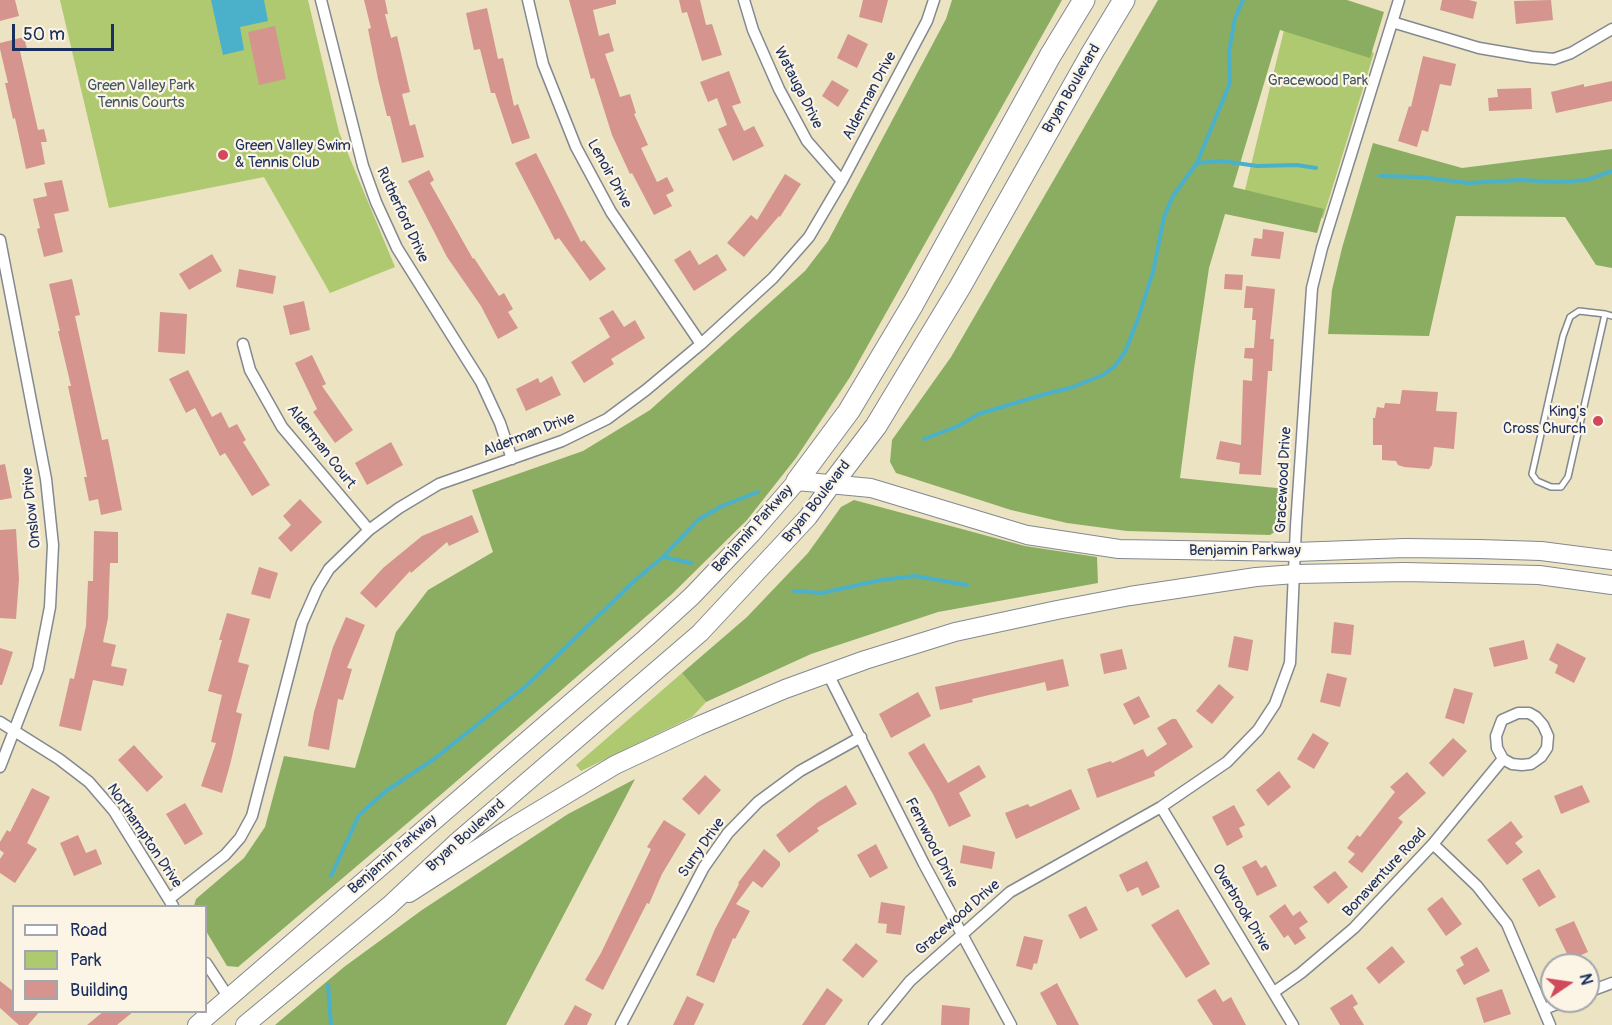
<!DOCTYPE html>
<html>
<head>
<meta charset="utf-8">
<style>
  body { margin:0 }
  #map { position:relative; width:1612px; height:1025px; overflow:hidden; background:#ebe3c1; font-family:Pangolin,sans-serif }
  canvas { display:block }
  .legend { position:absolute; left:12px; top:905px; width:195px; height:108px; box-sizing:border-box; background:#fcf5e5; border:2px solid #a2a6af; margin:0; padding:8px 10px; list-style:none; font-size:18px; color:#1b2f5e }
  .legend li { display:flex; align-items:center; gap:12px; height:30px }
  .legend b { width:30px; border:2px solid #a2a6af }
  .north { position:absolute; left:1540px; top:953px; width:60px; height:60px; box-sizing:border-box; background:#fcf5e5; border:2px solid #a2a6af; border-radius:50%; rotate:77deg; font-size:16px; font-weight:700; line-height:24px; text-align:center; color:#1b2f5e }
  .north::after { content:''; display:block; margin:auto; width:21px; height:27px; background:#d1495b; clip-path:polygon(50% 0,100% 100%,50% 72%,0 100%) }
  .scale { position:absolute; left:12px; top:24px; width:102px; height:27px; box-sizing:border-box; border:3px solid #1b2f5e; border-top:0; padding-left:8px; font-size:18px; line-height:21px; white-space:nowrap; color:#1b2f5e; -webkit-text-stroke:4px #fcf5e5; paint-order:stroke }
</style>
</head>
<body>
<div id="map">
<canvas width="1612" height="1025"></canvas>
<ul class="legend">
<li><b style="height:8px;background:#fff"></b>Road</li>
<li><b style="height:16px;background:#aec96f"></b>Park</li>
<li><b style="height:16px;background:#d5958e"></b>Building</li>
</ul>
<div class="north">N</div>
<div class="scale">50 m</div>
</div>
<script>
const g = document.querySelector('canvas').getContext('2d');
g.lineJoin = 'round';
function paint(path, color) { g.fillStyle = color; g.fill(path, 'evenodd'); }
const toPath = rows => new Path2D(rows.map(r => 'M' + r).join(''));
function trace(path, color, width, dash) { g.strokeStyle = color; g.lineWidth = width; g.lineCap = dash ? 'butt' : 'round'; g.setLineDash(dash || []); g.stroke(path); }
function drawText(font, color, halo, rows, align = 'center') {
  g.font = font + ' Pangolin,sans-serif'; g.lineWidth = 4.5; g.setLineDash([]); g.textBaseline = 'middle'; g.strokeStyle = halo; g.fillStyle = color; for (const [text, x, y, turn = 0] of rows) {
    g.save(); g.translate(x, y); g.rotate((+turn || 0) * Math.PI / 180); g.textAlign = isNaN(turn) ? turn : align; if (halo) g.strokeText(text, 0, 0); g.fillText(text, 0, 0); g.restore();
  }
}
paint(toPath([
  [60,0,308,0,339,132,395,267,330,293,264,177,109,208],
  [1288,14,1374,53,1323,218,1243,198],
  [682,673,706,702,692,717,581,771,576,765]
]), '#aec96f');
paint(toPath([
  [952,0,1062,0,850,377,796,458,747,520,672,594,444,792,238,967,227,966,206,931,206,906,194,906,196,899,244,858,265,827,284,756,355,768,396,632,428,590,493,552,472,490,583,451,650,410,805,271,828,241,946,19],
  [1158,0,1347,0,1384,12,1370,58,1280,30,1233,187,1324,209,1317,233,1225,214,1209,268,1194,369,1180,478,1286,489,1282,527,1270,535,1127,531,1067,523,1011,510,896,473,890,462,892,440,951,357],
  [1373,143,1462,168,1612,149,1612,268,1596,265,1565,217,1456,216,1429,336,1328,334,1332,290,1342,248],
  [854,500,1025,546,1097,557,1098,583,938,612,811,654,706,702,682,673,747,617,808,553,841,507],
  [635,779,506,1025,275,1025,344,967,422,910,568,814]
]), '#8aad62');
paint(toPath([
  [211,0,264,0,268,21,240,27,244,50,223,55]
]), '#4bb1ca');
trace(toPath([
  [1197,163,1222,161,1257,166,1297,165,1316,168],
  [1380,176,1420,177,1468,183,1520,180,1558,182,1587,180,1612,171],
  [924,439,956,427,979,414,1045,394,1070,388,1103,375,1115,366,1125,352,1138,319,1153,272,1164,217,1173,196,1197,163,1230,83,1229,52,1235,18,1243,0],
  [663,557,691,563],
  [794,591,822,593,881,580,915,576,967,585],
  [331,876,359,815,386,791,434,759,526,686,633,582,663,557,698,520,722,506,758,492],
  [328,985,331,1025]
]), '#4bb1ca', 4);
paint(toPath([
  [0,0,15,0,19,16,0,21],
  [364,0,385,0,388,14,385,14,391,38,397,36,410,92,402,94,410,126,415,124,424,157,402,163,390,116,387,116,378,79,368,29,371,28],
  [569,0,616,0,616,4,593,10,599,36,609,33,614,51,605,54,620,97,630,94,636,113,634,114,648,145,641,148,657,182,667,177,674,191,666,195,672,206,654,215,632,173,630,174,612,135,594,78,591,79],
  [679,0,700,0,706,25,712,24,722,55,702,61,687,12,682,13],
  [863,0,888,0,882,23,859,17],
  [1442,0,1469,0,1477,2,1473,19,1440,10],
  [1551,0,1553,20,1516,24,1514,1],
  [487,8,498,59,503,58,514,106,518,104,530,138,512,144,495,93,491,93,480,49,474,50,466,13],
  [275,26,286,79,259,85,248,32],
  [848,34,868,44,857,68,837,58],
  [24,37,27,49,20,51,38,130,44,129,47,142,41,142,45,164,26,169,15,118,13,119,5,83,8,83,0,49,0,43],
  [1423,56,1456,64,1451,86,1440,84,1428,132,1422,130,1417,147,1398,141,1409,106,1411,107],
  [729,71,741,103,732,106,744,131,754,126,764,146,733,161,718,129,727,125,717,98,708,102,700,82],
  [832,80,849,90,838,107,822,96],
  [1612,81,1612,101,1556,113,1551,92,1584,84,1584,87],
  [1531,88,1532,109,1489,111,1488,98,1498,97,1497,89],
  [536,153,581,242,584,240,606,269,590,281,559,238,555,240,515,163],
  [429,170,434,180,430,183,473,259,474,258,499,296,504,293,513,309,508,312,518,328,498,339,481,306,447,257,408,181],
  [785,174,801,184,780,217,779,216,744,257,727,243,751,215,757,220],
  [62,180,69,211,54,214,63,252,44,257,37,229,40,228,33,199,47,196,44,183],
  [1263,229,1284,232,1280,259,1251,256,1254,238,1262,239],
  [690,250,699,265,717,254,727,270,694,291,674,260],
  [212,254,222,271,189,290,179,274],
  [239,269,276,276,273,294,236,287],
  [1225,274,1243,275,1242,290,1224,289],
  [72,279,80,315,75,316,102,440,108,439,122,510,101,515,98,499,89,501,84,477,87,477,68,386,71,386,58,331,60,331,49,284],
  [1246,286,1275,289,1270,339,1274,339,1272,371,1268,371,1261,475,1239,474,1240,463,1216,459,1220,441,1241,445,1243,380,1252,381,1253,359,1244,358,1245,348,1254,348,1256,320,1252,320,1253,308,1244,308],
  [304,301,310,330,290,335,283,306],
  [613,310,624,327,635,320,645,338,611,359,614,364,584,383,571,362,610,337,599,318],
  [160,312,187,314,185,354,158,352],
  [312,355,326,384,322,386,353,430,335,443,313,412,317,409,295,363],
  [188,370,212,417,221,412,229,428,237,424,246,440,243,442,270,485,252,496,225,453,220,456,195,408,186,413,169,379],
  [552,376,561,395,526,411,516,389,538,378,540,383],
  [1402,390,1438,392,1436,411,1457,412,1454,449,1434,447,1432,465,1429,469,1404,467,1398,465,1396,461,1382,460,1382,445,1373,445,1373,418,1375,418,1377,407,1384,408,1385,403,1400,404],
  [391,442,403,465,367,485,355,463],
  [5,464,12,498,0,500,0,465],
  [300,499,322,522,291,552,278,538,291,525,283,516],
  [472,515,479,532,449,546,447,542,411,573,410,571,376,608,360,593,383,568,422,536],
  [16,529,19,579,16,619,0,618,0,530],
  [94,531,118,532,118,563,110,563,108,618,103,642,116,645,111,666,127,669,123,686,93,680,81,731,59,726,70,678,74,679,86,626,88,581,93,581],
  [259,567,278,573,270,599,251,594],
  [227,613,250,619,238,662,249,665,236,712,242,714,230,765,222,793,201,786,216,743,211,742,222,695,208,691,222,640,219,640],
  [346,617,365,625,347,668,352,669,343,700,338,699,329,750,308,746,314,712,333,647],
  [1334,622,1354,625,1351,655,1331,653],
  [1234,636,1253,640,1248,671,1228,667],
  [1524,640,1528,659,1494,667,1489,648],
  [1557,643,1586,658,1574,683,1555,673,1558,665,1549,660],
  [0,648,13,652,2,685,0,685],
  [1122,649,1127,669,1104,674,1100,654],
  [1063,659,1069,686,1047,691,1045,682,972,699,973,702,940,710,935,687],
  [1327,673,1347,678,1340,707,1320,702],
  [1219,684,1234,697,1212,724,1196,711],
  [1454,688,1473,693,1464,724,1445,718],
  [918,692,931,716,891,738,879,714],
  [1139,696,1150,717,1134,725,1123,704],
  [1172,719,1176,719,1193,747,1154,772,1155,776,1097,798,1087,769,1111,761,1112,763,1143,749,1147,757,1167,744,1157,728],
  [1313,733,1329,743,1314,769,1297,759],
  [1453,738,1467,751,1443,777,1429,763],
  [924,743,948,783,979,765,986,777,959,793,971,816,949,827,933,794,908,753],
  [134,745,163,777,147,792,118,760],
  [1279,771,1291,787,1268,806,1256,790],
  [1407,772,1426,793,1398,818,1403,822,1362,873,1348,862,1355,854,1347,848,1357,835,1360,837,1395,792,1390,787],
  [705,775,721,790,699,815,682,799],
  [846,785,857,804,817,828,819,831,789,853,776,835,818,802],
  [1582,785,1590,802,1561,814,1554,796],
  [32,788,50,797,27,843,37,849,15,883,0,873,0,859,4,853,0,850,0,842,7,830,10,832],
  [1071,789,1080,809,1016,839,1005,813,1028,804,1030,807],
  [185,803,203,834,185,845,166,814],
  [1234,805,1245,825,1239,828,1243,837,1227,846,1212,817],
  [664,820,686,834,662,874,649,904,647,903,603,990,585,980,601,953,651,849,647,847],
  [1511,821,1523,837,1515,843,1523,852,1507,865,1487,840],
  [78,835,86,853,96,849,102,864,74,876,60,843],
  [876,844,888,868,870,878,857,855],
  [963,845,995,852,992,869,960,863],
  [764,849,780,862,780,866,762,888,753,881,736,904,750,911,735,939,733,938,714,983,696,975,715,929,739,884,738,883],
  [1256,860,1261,868,1266,865,1277,886,1257,896,1242,867],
  [1147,861,1160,887,1142,896,1138,887,1127,892,1119,875],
  [1539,869,1556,897,1539,907,1522,879],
  [1335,871,1348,887,1328,904,1313,887],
  [1442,897,1462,924,1446,936,1427,909],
  [881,902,905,906,901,935,886,933,887,924,878,923],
  [1285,904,1293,916,1300,911,1308,922,1299,928,1306,938,1295,945,1288,935,1284,938,1269,916],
  [1086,906,1098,930,1080,939,1068,915],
  [1178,909,1210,964,1186,978,1151,925],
  [1574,921,1588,952,1570,960,1555,929],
  [1024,936,1043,940,1037,964,1034,963,1032,970,1016,966],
  [856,943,878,961,863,978,842,960],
  [1392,946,1405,962,1379,984,1366,968],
  [1477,947,1490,971,1464,985,1456,970,1464,965,1460,957],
  [0,981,14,992,14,1011,40,1011,28,1025,19,1025,0,1008],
  [1057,983,1079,1025,1057,1025,1040,993],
  [827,988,843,1000,825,1025,802,1025],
  [1215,989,1223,1002,1231,997,1246,1025,1213,1025,1197,1000],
  [1502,989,1511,1014,1484,1023,1476,998],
  [1352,994,1358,1004,1353,1007,1364,1025,1340,1025,1330,1008],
  [687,996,704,1004,694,1025,673,1025],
  [575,1005,592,1014,587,1025,564,1025],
  [942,1005,970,1008,969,1025,941,1025],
  [104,1011,134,1011,117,1025,87,1025]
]), '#d5958e');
const service = toPath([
  [1605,314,1568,477,1561,487,1551,487,1537,481,1532,474,1563,336,1570,317,1579,311,1605,314,1612,316]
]);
const minor = toPath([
  [321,0,363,166,376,202,397,248,481,382,500,423,512,459],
  [528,0,543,64,576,147,611,212,701,344],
  [744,0,753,30,779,89,807,141,842,181],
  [1392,22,1479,48,1532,57,1554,59,1571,53,1612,29],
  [0,240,46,479,53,545,50,607,38,669,0,767],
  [243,344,250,370,282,427,369,530],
  [828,674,924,864,1011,1025],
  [0,722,59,759,89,782,114,811,173,906],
  [1161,807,1293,1025],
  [1433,844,1477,886,1507,924,1550,1025],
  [169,899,225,855,240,838,252,816,302,623,317,589,329,569,369,530,399,508,439,484,562,441,607,419,646,390,701,344,773,278,809,237,842,181,927,21,934,0],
  [206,963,229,998],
  [1274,992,1301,973,1354,928,1433,844,1503,759,1512,764,1522,765,1531,764,1541,757,1547,748,1548,736,1543,725,1536,717,1529,713,1518,713,1502,720,1496,736,1497,748,1503,759],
  [1588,992,1612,983],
  [1544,1009,1565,1001],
  [621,1025,704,867,728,833,758,802,800,771,861,737],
  [874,1025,910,981,1010,892,1161,807,1227,762,1258,730,1275,704,1290,663,1296,526,1312,288,1322,248,1399,0]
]);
const primary = toPath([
  [797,481,871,488,1027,535,1119,549,1295,552,1405,548,1479,549,1541,551,1612,560],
  [409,893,507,830,615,765,698,726,785,689,865,660,955,632,1057,610,1130,596,1256,577,1295,574,1405,572,1539,575,1612,585]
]);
const trunk = toPath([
  [197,1025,646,638,692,596,752,533,797,481],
  [245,1025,390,905,457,842,700,633,808,517,832,484]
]);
const motorway = toPath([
  [797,481,849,411,913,304,1050,56,1084,0],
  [832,484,876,426,960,287,1092,53,1124,0]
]);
trace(service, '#838990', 8);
trace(minor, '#838990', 13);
trace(primary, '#838990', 20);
trace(trunk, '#838990', 20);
trace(motorway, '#838990', 23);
trace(service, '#fff', 5);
trace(minor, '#fff', 10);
trace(primary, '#fff', 18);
trace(trunk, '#fff', 18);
trace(motorway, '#fff', 21);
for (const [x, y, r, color] of [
  [223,155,6,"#d1495b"],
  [1598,421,6,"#d1495b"]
]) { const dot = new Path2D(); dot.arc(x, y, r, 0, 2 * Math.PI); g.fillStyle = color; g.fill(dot); trace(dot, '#fcf5e5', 2); }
drawText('15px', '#405662', '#fcf5e5', [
  ["Gracewood Park",1318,81],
  ["Green Valley Park",141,86],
  ["Tennis Courts",141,103]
]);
drawText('15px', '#1b2f5e', '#fcf5e5', [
  ["Watauga Drive",798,88,63],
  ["Bryan Boulevard",1072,89,-60],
  ["Alderman Drive",870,96,-62],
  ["Lenoir Drive",609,174,61],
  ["Rutherford Drive",402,215,65],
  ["Alderman Drive",529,435,-21],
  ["Alderman Court",321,447,52],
  ["Gracewood Drive",1284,480,-87],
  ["Bryan Boulevard",817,502,-52],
  ["Onslow Drive",32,508,-96],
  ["Benjamin Parkway",753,529,-48],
  ["Benjamin Parkway",1245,551],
  ["Northampton Drive",144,836,56],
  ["Bryan Boulevard",466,836,-42],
  ["Fernwood Drive",931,843,63],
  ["Surry Drive",702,848,-55],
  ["Benjamin Parkway",393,855,-41],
  ["Bonaventure Road",1385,873,-47],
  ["Overbrook Drive",1241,908,59],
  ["Gracewood Drive",958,918,-41]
]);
drawText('15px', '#1b2f5e', '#fcf5e5', [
  ["Green Valley Swim",235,146],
  ["& Tennis Club",235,163],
  ["King's",1586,412,"right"],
  ["Cross Church",1586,429,"right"]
], 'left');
</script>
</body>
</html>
